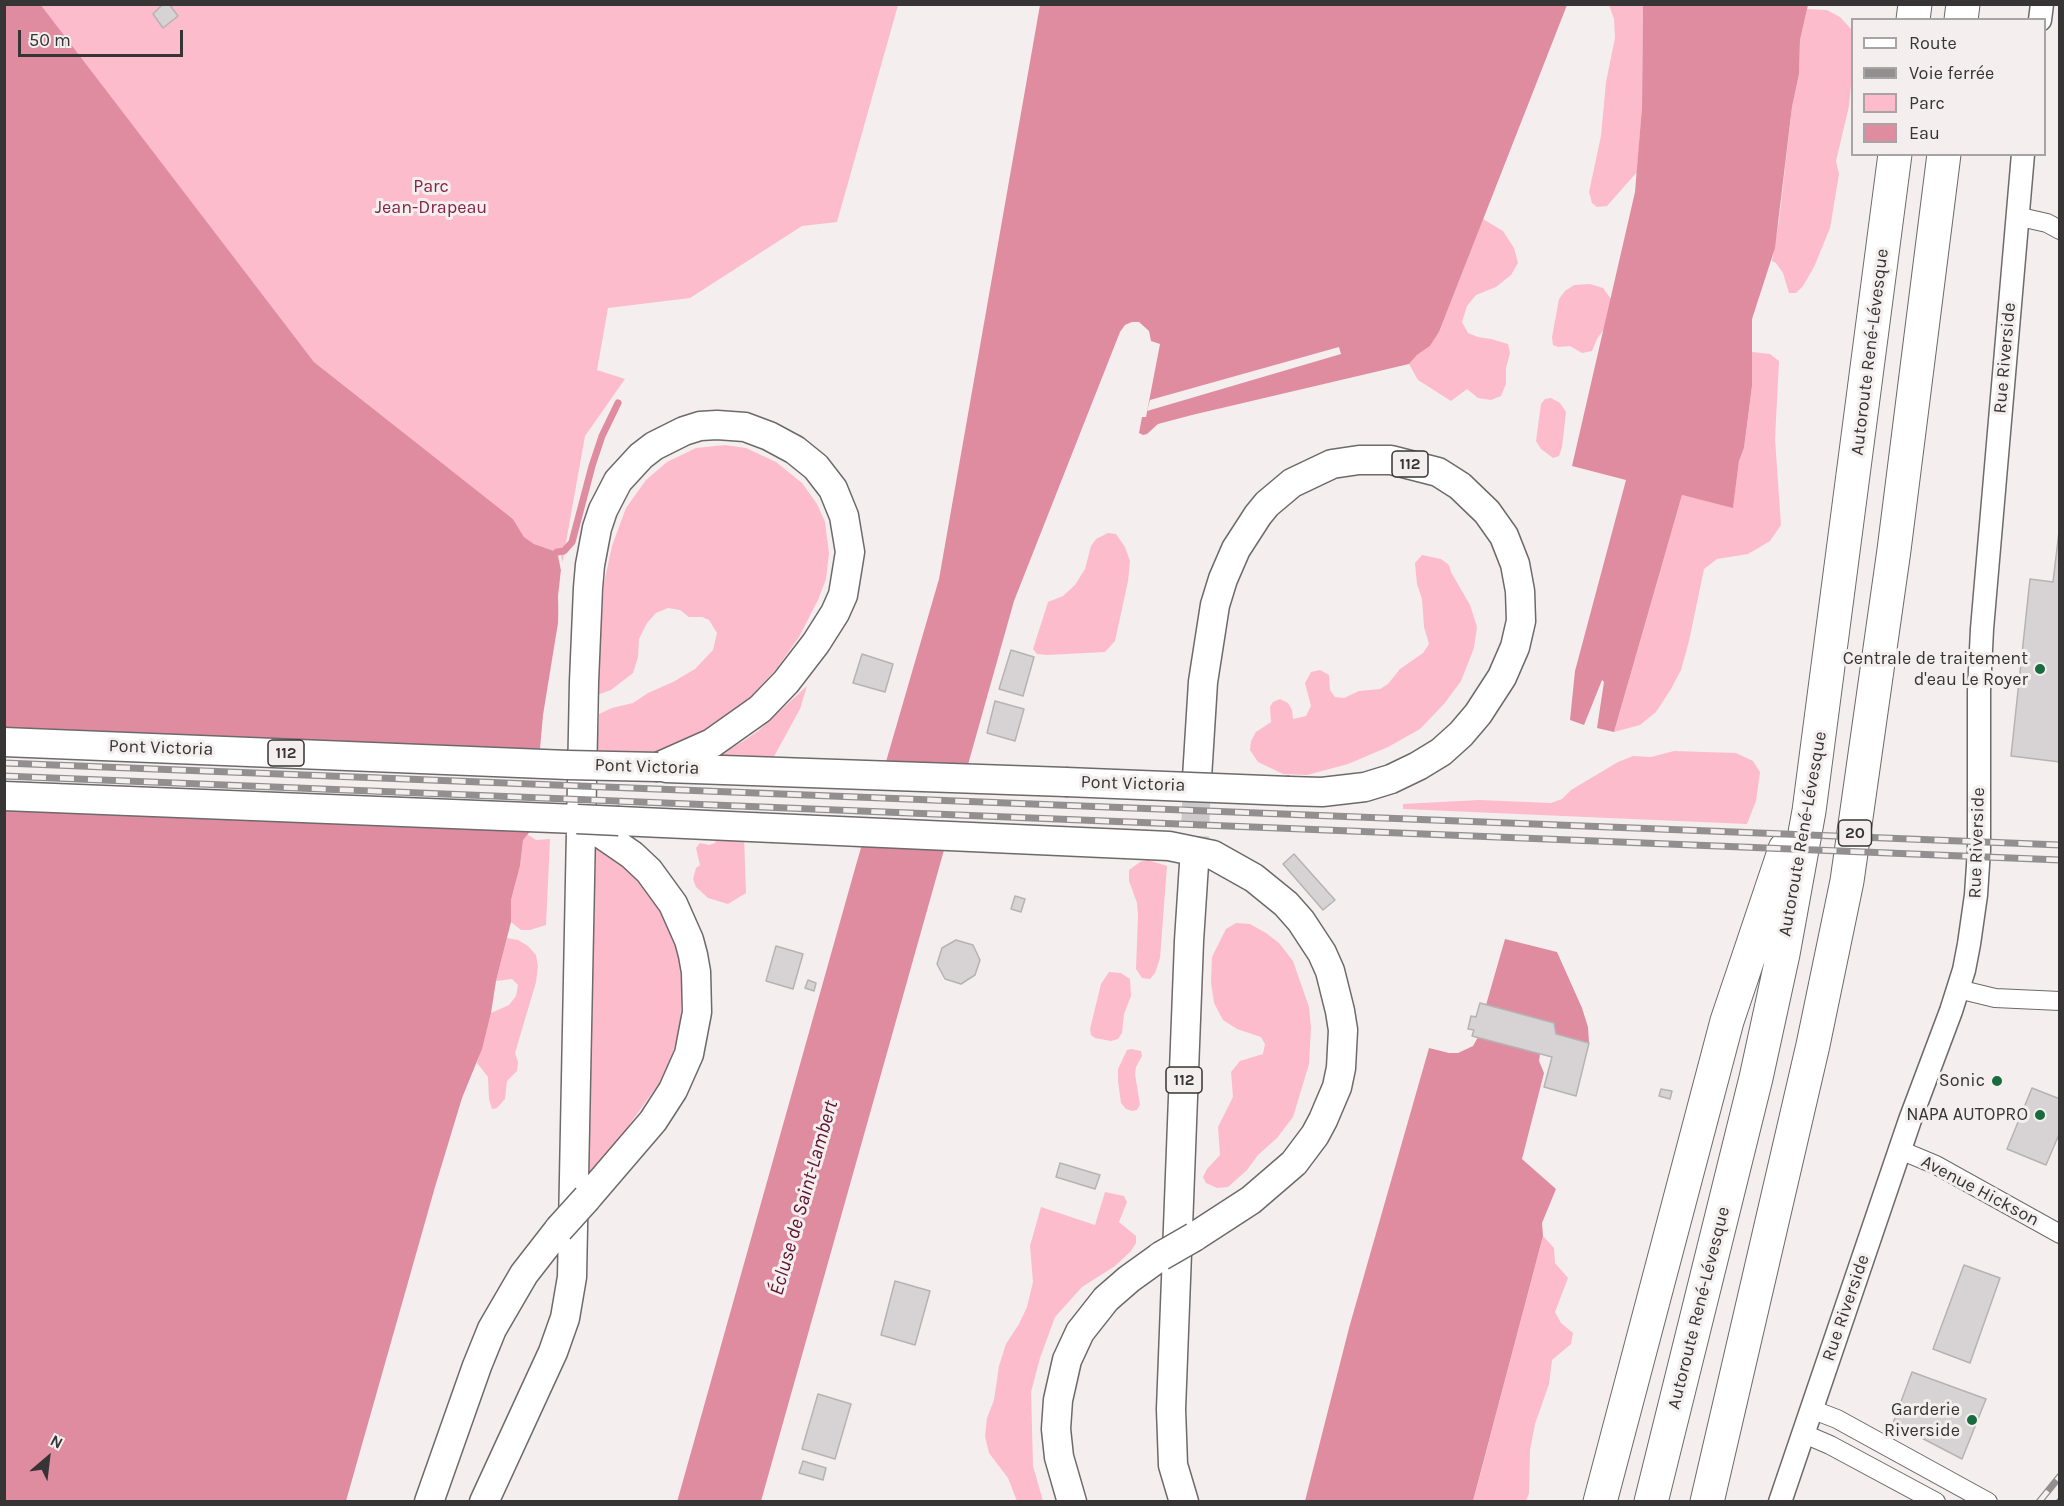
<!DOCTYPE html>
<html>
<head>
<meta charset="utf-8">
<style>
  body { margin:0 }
  #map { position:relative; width:2064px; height:1506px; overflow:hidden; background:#f4eeef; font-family:Karla,sans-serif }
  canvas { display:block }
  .frame { position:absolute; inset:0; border:6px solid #363435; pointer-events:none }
  .legend { position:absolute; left:1851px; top:18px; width:195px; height:138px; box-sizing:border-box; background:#f4eeef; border:2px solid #a8a4a5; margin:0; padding:8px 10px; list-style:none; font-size:18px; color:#363435 }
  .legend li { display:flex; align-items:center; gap:12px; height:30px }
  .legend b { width:30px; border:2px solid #a8a4a5 }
  .north { position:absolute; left:18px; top:1428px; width:60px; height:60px; -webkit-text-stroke:4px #f4eeef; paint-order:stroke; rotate:28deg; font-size:16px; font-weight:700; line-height:24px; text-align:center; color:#363435 }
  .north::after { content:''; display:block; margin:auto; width:21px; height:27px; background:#363435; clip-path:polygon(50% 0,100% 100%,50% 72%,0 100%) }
  .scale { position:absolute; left:18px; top:30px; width:165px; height:27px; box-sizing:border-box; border:3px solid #363435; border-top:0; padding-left:8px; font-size:18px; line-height:21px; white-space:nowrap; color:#363435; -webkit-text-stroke:4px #f4eeef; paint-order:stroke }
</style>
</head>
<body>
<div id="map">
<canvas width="2064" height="1506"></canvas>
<div class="frame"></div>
<ul class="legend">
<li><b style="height:8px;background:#fff"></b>Route</li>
<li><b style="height:8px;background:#938f90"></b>Voie ferrée</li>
<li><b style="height:16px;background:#fcbccb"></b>Parc</li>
<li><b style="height:16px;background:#df8ca1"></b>Eau</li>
</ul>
<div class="north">N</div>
<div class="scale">50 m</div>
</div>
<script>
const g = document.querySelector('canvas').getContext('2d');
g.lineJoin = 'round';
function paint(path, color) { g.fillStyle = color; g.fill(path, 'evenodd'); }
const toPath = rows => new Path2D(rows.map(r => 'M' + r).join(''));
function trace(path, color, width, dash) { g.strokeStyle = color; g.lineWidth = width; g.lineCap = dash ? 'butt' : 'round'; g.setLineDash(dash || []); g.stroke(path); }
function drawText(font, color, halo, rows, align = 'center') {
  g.font = font + ' Karla,sans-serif'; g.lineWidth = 6; g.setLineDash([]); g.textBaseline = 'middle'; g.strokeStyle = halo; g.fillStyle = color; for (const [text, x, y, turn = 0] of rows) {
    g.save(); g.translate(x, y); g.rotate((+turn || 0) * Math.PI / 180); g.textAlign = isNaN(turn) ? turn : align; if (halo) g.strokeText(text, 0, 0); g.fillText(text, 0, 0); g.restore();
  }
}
paint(toPath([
  [40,5,898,5,837,222,802,226,690,298,608,308,597,370,625,379,585,436,561,570,557,552,534,544,524,537,513,519,314,362],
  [1609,5,1643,5,1642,107,1637,172,1607,206,1597,207,1592,203,1589,192,1601,136,1606,82,1615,38,1614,19],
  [1807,9,1827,10,1840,17,1852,30,1852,74,1849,106,1836,161,1839,174,1830,228,1814,267,1803,286,1796,293,1789,293,1783,273,1776,263,1772,261,1779,221,1792,107,1799,74,1800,40],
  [1483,219,1503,231,1514,248,1518,263,1511,275,1496,287,1476,295,1467,306,1462,322,1468,333,1478,337,1491,339,1508,344,1510,353,1506,368,1506,384,1501,396,1491,400,1478,398,1467,389,1451,401,1418,380,1409,364,1417,355,1430,346,1439,332],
  [1590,284,1603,288,1611,299,1604,329,1597,339,1592,351,1582,353,1570,346,1558,347,1553,345,1552,337,1559,299,1565,291,1574,285],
  [1752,352,1770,354,1779,361,1775,439,1781,525,1770,541,1748,554,1717,559,1704,569,1689,641,1681,670,1671,689,1656,712,1640,725,1614,732,1682,495,1733,507,1739,461,1744,448,1746,433,1752,386],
  [1551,398,1560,403,1566,412,1562,447,1559,456,1553,458,1541,449,1536,441,1541,404,1545,399],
  [725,445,746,448,776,462,802,483,817,504,825,522,829,553,826,579,818,600,799,637,777,668,745,703,710,731,662,750,649,753,597,756,599,714,612,708,633,703,648,693,673,682,695,669,713,650,717,633,709,620,702,617,689,617,680,610,668,608,656,613,647,623,639,639,638,657,633,673,611,690,597,695,604,583,612,546,626,508,646,480,667,462,696,448],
  [1108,533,1116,534,1125,547,1130,561,1128,581,1115,641,1105,652,1047,655,1037,654,1033,649,1048,602,1063,596,1075,585,1085,569,1091,546,1096,539],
  [1422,555,1441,559,1449,565,1451,572,1470,605,1477,627,1474,648,1461,681,1444,704,1420,729,1388,747,1348,764,1307,775,1283,774,1258,762,1250,750,1251,741,1256,732,1271,722,1270,707,1273,702,1280,699,1288,703,1292,710,1293,719,1306,716,1311,706,1305,683,1311,672,1320,670,1329,675,1330,690,1335,697,1344,698,1359,691,1380,689,1388,684,1400,669,1423,653,1429,644,1424,627,1422,599,1417,584,1415,563],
  [807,686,800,709,771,762,708,760,742,742,758,731],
  [1674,751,1736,753,1753,761,1760,772,1756,801,1747,824,1403,809,1403,804,1479,800,1551,803,1562,799,1571,790,1618,762,1633,756,1651,757],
  [527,834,536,840,550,839,546,925,530,930,521,930,511,922,511,900,520,866,523,839],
  [718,836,744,837,746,893,728,904,708,898,696,887,693,879,696,868,700,865,696,848,700,843,709,845,715,843],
  [596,845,630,870,654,899,664,918,680,959,683,991,679,1029,670,1063,662,1079,622,1135,587,1175],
  [1148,860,1167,866,1160,958,1155,973,1150,979,1142,978,1136,969,1138,916,1137,903,1129,881,1129,870,1140,862],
  [1236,923,1250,924,1266,933,1279,943,1293,961,1309,1007,1311,1028,1309,1064,1293,1117,1277,1138,1258,1155,1247,1170,1228,1187,1217,1188,1206,1183,1203,1177,1207,1169,1220,1155,1218,1127,1233,1097,1231,1072,1240,1061,1263,1054,1265,1044,1261,1037,1237,1029,1223,1020,1214,1003,1211,982,1212,957,1226,929],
  [507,938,518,940,528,946,536,955,538,966,536,982,515,1053,518,1062,517,1071,507,1081,505,1099,497,1108,492,1109,489,1099,488,1077,477,1063,491,1013,509,1005,516,996,518,985,512,979,496,981],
  [1109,972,1121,973,1130,979,1131,996,1124,1014,1122,1033,1118,1039,1111,1041,1095,1038,1091,1035,1090,1029,1101,984],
  [1131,1049,1141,1051,1142,1056,1136,1067,1135,1074,1140,1105,1137,1110,1132,1111,1126,1109,1121,1103,1118,1081,1118,1069,1127,1050],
  [1105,1192,1124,1196,1127,1202,1119,1222,1136,1236,1136,1243,1131,1251,1115,1266,1082,1287,1055,1317,1040,1358,1031,1392,1033,1466,1043,1501,1017,1501,1008,1478,989,1453,985,1436,987,1418,994,1400,999,1366,1006,1344,1019,1324,1027,1307,1033,1282,1030,1246,1041,1207,1095,1225],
  [1543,1236,1554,1248,1555,1263,1568,1278,1555,1312,1561,1323,1573,1333,1571,1344,1552,1360,1549,1384,1535,1424,1530,1450,1529,1493,1526,1501,1473,1502]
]), '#fcbccb');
paint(toPath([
  [40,4,314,362,513,519,524,537,534,544,557,552,561,570,558,623,543,715,534,816,532,829,523,840,520,866,511,900,511,922,496,981,491,1013,482,1049,462,1098,435,1187,346,1501,5,1502,4,5],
  [1040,5,1567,5,1439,332,1430,346,1417,355,1409,364,1192,415,1158,424,1147,434,1143,435,1139,433,1142,417,1146,417,1160,344,1151,341,1149,331,1139,322,1132,322,1125,325,1120,332,1014,601,761,1501,677,1502,856,865,939,579],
  [1643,5,1808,5,1800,40,1799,74,1792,107,1775,248,1752,319,1752,386,1744,448,1739,461,1733,508,1682,495,1614,732,1597,728,1604,682,1602,680,1584,725,1570,720,1575,671,1626,480,1572,466,1635,192,1642,107],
  [1505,939,1557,952,1582,1008,1588,1027,1589,1043,1556,1034,1553,1023,1486,1005],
  [1478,1037,1540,1054,1539,1061,1544,1073,1522,1159,1556,1189,1542,1223,1543,1236,1473,1501,1305,1501,1349,1328,1429,1048,1449,1053,1458,1053,1473,1046]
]), '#df8ca1');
paint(toPath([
  [1339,347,1341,354,1147,411,1150,400],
  [557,548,560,551,564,570,559,638,558,596,561,570],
  [5,734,542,755,537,817,5,807],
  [882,766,970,769,949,846,860,842]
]), '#f4eeef');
trace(toPath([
  [557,552,564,551,572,542,592,466,602,436,618,403]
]), '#df8ca1', 7);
const building = toPath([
  [163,4,169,4,178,16,163,28,153,14,163,4],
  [2060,523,2060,762,2011,756,2030,579,2053,582,2060,523],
  [1011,650,1034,657,1023,696,999,689,1011,650],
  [862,654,893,664,885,692,853,683,862,654],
  [995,701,1024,709,1015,741,987,733,995,701],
  [1294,854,1335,900,1323,910,1283,864,1294,854],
  [1015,896,1025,899,1021,912,1011,909,1015,896],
  [956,940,973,945,980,960,975,975,961,984,945,979,937,964,942,948,956,940],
  [776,946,803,954,793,989,766,981,776,946],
  [808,980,816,983,814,991,805,988,808,980],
  [1480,1003,1554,1023,1556,1034,1589,1043,1576,1096,1544,1087,1552,1057,1472,1036,1474,1030,1468,1029,1471,1016,1476,1017,1480,1003],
  [2032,1088,2060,1099,2060,1132,2046,1165,2007,1149,2032,1088],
  [1661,1089,1672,1091,1670,1099,1659,1096,1661,1089],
  [1060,1163,1100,1175,1095,1189,1056,1177,1060,1163],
  [1964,1265,2000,1278,1970,1363,1933,1349,1964,1265],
  [895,1281,930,1291,915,1345,881,1335,895,1281],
  [1912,1372,1986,1399,1962,1459,1893,1423,1912,1372],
  [818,1394,851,1404,835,1459,802,1449,818,1394],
  [803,1461,826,1468,823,1480,799,1473,803,1461]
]);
paint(building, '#d7d2d3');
trace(building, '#b7b2b3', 1.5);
trace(toPath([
  [1194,864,1197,778]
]), '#cec9ca', 28, [28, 14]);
const minor = toPath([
  [2016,216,2047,223,2060,230],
  [1958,989,1995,998,2060,1001],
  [1900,1150,1936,1165,2060,1234],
  [1811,1409,1837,1419,1988,1502],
  [1802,1433,1830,1445,1936,1502]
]);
const tertiary = toPath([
  [2040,20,2042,4],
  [1780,1502,1910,1120,1951,1011,1964,970,1969,944,1976,895,1979,850,1979,691,1982,629,2023,154]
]);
const primary = toPath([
  [4,742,568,765],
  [666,768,1066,782],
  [1197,778,1203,682,1215,605,1223,579,1236,549,1258,515,1267,504,1292,483,1332,464,1359,460,1391,460,1438,472,1460,486,1487,512,1504,536,1515,564,1520,591,1521,621,1515,647,1502,677,1478,714,1461,734,1441,752,1418,766,1391,779,1365,787,1322,792,1289,791],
  [4,796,577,819],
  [619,821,1169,846,1213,855,1254,878,1286,904,1301,921,1322,953,1330,971,1340,1011,1343,1030,1341,1068,1337,1087,1323,1120,1315,1135,1294,1163,1251,1200,1194,1237],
  [587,1198,653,1121,673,1090,689,1054,697,1012,696,972,693,955,689,940,673,904,649,871,632,855,600,833],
  [429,1502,477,1366,492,1329,524,1274,559,1229],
  [484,1502,553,1352,565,1318,572,1277,584,682,588,588,590,565,597,528,603,510,618,481,641,456,654,446,684,431,700,426,717,425,745,427,769,436,795,450,816,467,833,489,844,516,850,552,843,595,835,613,816,643,786,682,760,709,712,743,658,767],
  [1072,1502,1059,1457,1056,1429,1058,1400,1067,1360,1080,1332,1106,1299,1129,1279,1161,1256],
  [1184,1502,1173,1465,1171,1409,1189,941,1194,864]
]);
const motorway = toPath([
  [1913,20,1915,4],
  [1961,20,1963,4],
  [1600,1502,1727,1021,1785,849],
  [1651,1502,1756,1078,1783,954,1809,811,1895,154],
  [1707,1502,1813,1045,1847,881,1894,550,1944,154]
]);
trace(minor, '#6e696a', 20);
trace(tertiary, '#6e696a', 25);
trace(primary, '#6e696a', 31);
trace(motorway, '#6e696a', 35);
trace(minor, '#fff', 18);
trace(tertiary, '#fff', 22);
trace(primary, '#fff', 28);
trace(motorway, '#fff', 33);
const rail = toPath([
  [4,763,2060,845],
  [4,776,2060,860],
  [2039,1502,2060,1476],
  [2059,1502,2060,1501]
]);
trace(rail, '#938f90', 7);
trace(rail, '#f4eeef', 4.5, [14]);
const primaryBridge = toPath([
  [568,765,658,767],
  [1066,782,1289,791],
  [577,819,619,821],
  [559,1229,587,1198],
  [1161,1256,1194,1237]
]);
trace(primaryBridge, '#6e696a', 31, []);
trace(primaryBridge, '#fff', 28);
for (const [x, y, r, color] of [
  [2040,669,6,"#186b3c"],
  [1997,1081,6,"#186b3c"],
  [2040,1115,6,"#186b3c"],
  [1972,1420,6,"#186b3c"]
]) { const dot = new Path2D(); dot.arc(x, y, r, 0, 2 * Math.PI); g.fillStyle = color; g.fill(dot); trace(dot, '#f4eeef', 2); }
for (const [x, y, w] of [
  [1410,464,36],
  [286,753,36],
  [1855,833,33],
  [1184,1080,36]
]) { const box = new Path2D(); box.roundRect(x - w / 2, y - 13, w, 26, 4.5); g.fillStyle = '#f4eeef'; g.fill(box); trace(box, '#363435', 1.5); }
drawText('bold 16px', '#363435', null, [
  ["112",1410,464],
  ["112",286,753],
  ["20",1855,833],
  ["112",1184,1080]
]);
drawText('18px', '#852447', '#f4eeef', [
  ["Parc",431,187],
  ["Jean-Drapeau",431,208]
]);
drawText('18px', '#363435', '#f4eeef', [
  ["Autoroute René-Lévesque",1870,352,-83],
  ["Rue Riverside",2005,358,-85],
  ["Pont Victoria",161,748,2],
  ["Pont Victoria",647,767,2],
  ["Pont Victoria",1133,784,2],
  ["Autoroute René-Lévesque",1803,834,-80],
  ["Rue Riverside",1977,843,-88],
  ["Avenue Hickson",1980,1191,28],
  ["Autoroute René-Lévesque",1699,1308,-76],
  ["Rue Riverside",1846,1308,-71]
]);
drawText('18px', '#363435', '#f4eeef', [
  ["Centrale de traitement",2028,659],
  ["d'eau Le Royer",2028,680],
  ["Sonic",1985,1081],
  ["NAPA AUTOPRO",2028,1115],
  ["Garderie",1960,1410],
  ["Riverside",1960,1431]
], 'right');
drawText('italic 20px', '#5c132e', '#f4eeef', [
  ["Écluse de Saint-Lambert",804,1198,-74]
]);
</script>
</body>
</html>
